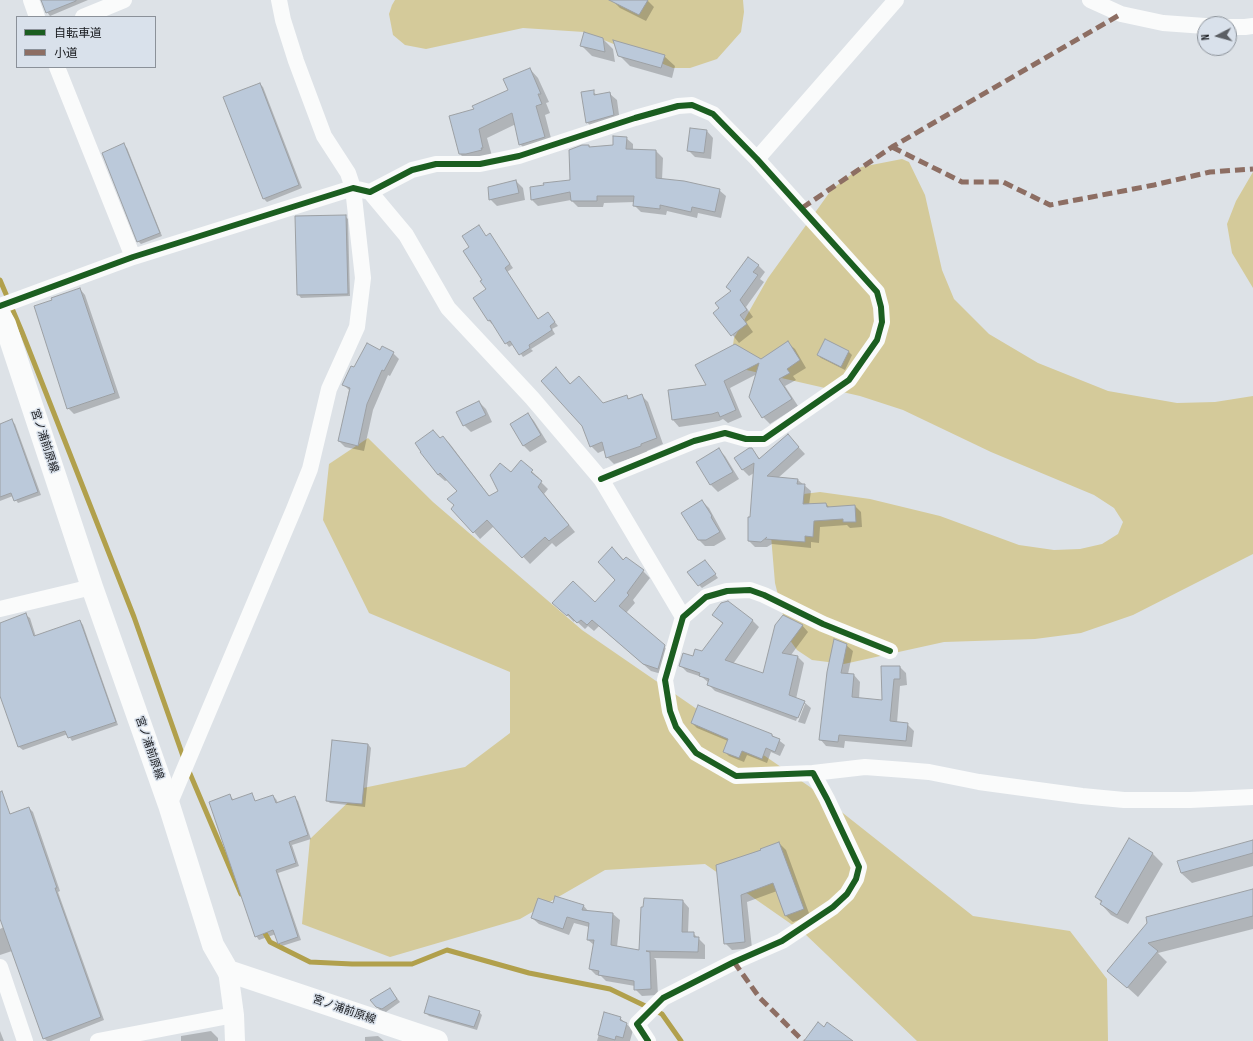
<!DOCTYPE html>
<html>
<head>
<meta charset="utf-8">
<style>
  body { margin:0 }
  #map { position:relative; width:1253px; height:1041px; overflow:hidden; background:#dde2e7; font-family:"Sofia Sans Condensed","Noto Sans JP",sans-serif }
  canvas { display:block }
  .legend { position:absolute; left:16px; top:16px; width:140px; height:52px; box-sizing:border-box; background:#d9e1eb; border:1px solid #8b9199; margin:0; padding:5px 7px; list-style:none; font-size:12px; color:#17191d }
  .legend li { display:flex; align-items:center; gap:8px; height:20px }
  .legend b { width:20px; border:1px solid #8b9199 }
  .north { position:absolute; left:1197px; top:16px; width:40px; height:40px; box-sizing:border-box; background:#d9e1eb; border:1px solid #8b9199; border-radius:50%; rotate:264deg; font-size:11px; font-weight:700; line-height:16px; text-align:center; color:#17191d }
  .north::after { content:''; display:block; margin:auto; width:14px; height:18px; background:#5c5f64; clip-path:polygon(50% 0,100% 100%,50% 72%,0 100%) }
</style>
</head>
<body>
<div id="map">
<canvas width="1253" height="1041"></canvas>
<ul class="legend">
<li><b style="height:5px;background:#1b5e20"></b>自転車道</li>
<li><b style="height:5px;background:#8d6e63"></b>小道</li>
</ul>
<div class="north">N</div>
</div>
<script>
const g = document.querySelector('canvas').getContext('2d');
g.lineJoin = 'round';
function paint(path, color) { g.fillStyle = color; g.fill(path, 'evenodd'); }
const toPath = rows => new Path2D(rows.map(r => 'M' + r).join(''));
function trace(path, color, width, dash) { g.strokeStyle = color; g.lineWidth = width; g.lineCap = dash ? 'butt' : 'round'; g.setLineDash(dash || []); g.stroke(path); }
function drawText(font, color, halo, rows, align = 'center') {
  g.font = font + ' "Sofia Sans Condensed","Noto Sans JP",sans-serif'; g.lineWidth = 3; g.setLineDash([]); g.textBaseline = 'middle'; g.strokeStyle = halo; g.fillStyle = color; for (const [text, x, y, turn = 0] of rows) {
    g.save(); g.translate(x, y); g.rotate((+turn || 0) * Math.PI / 180); g.textAlign = isNaN(turn) ? turn : align; if (halo) g.strokeText(text, 0, 0); g.fillText(text, 0, 0); g.restore();
  }
}
paint(toPath([
  [395,0,743,0,744,12,741,32,717,59,690,68,673,68,584,32,523,28,426,49,405,45,393,35,389,14,392,5],
  [902,159,909,162,925,195,942,270,954,299,989,334,1038,363,1108,391,1177,403,1215,402,1253,396,1253,554,1133,615,1081,633,1035,639,944,642,844,664,812,660,797,650,789,639,775,583,770,524,787,496,820,492,870,499,940,516,1019,545,1054,550,1080,549,1102,544,1118,534,1123,522,1114,508,1094,495,991,452,903,410,860,396,742,369,731,359,734,338,768,278,832,189,861,167],
  [1253,172,1253,288,1232,253,1227,224,1236,201],
  [368,438,433,502,582,630,810,787,973,916,1070,931,1107,979,1108,1041,917,1041,804,933,705,864,605,870,520,919,390,957,302,924,310,839,363,788,465,767,510,733,510,672,369,613,323,520,329,464]
]), '#d4ca9a');
paint(toPath([
  [41,0,88,0,50,16,47,12],
  [614,0,647,0,654,7,646,21,620,8,613,1],
  [602,38,613,49,615,62,592,56,581,45],
  [619,55,664,56,675,66,672,78,630,66],
  [530,69,538,78,549,102,546,103,550,113,545,115,553,146,529,153,520,144,516,124,487,138,492,156,469,163,460,154,475,110,509,91],
  [260,84,263,87,302,188,267,202,264,199,224,97],
  [593,92,597,95,610,94,617,100,620,122,593,129,587,122],
  [707,131,713,138,711,159,695,157,688,150],
  [626,138,633,144,633,151,656,151,663,158,662,180,719,190,726,196,721,218,698,213,697,218,667,211,666,215,641,212,634,205,635,202,604,203,603,207,578,207,571,200,538,206,532,200,571,181,589,146,591,148,614,145],
  [124,145,127,148,162,236,141,244,138,241],
  [516,181,523,188,525,200,497,206,490,199],
  [345,216,348,219,350,296,301,298,298,294],
  [490,235,513,268,507,272,539,320,548,313,558,326,552,329,555,334,531,349,533,351,523,357,514,344,509,347,506,343,493,323,492,324,488,320,487,290,483,280,487,237],
  [758,265,765,272,760,279,764,282,746,307,753,317,746,322,753,332,739,343,715,313,721,309,732,292,727,287],
  [80,289,85,295,120,398,74,414,68,408],
  [826,340,849,352,852,355,845,370,821,358,818,355],
  [788,343,795,349,806,368,793,376,796,380,785,386,798,406,770,424,763,417,757,374,730,388,742,417,728,423,723,419,719,421,679,427,673,420,707,386,761,360],
  [381,352,393,353,399,359,390,376,388,375,373,410,364,451,345,447,339,441,349,390,344,385,355,369],
  [556,369,571,384,604,404,626,397,629,399,641,395,648,402,663,444,647,451,647,453,614,464,607,457,605,450,598,453,591,446],
  [479,402,486,409,492,422,471,432,464,425],
  [528,414,534,421,547,442,530,452,523,445],
  [12,421,15,424,41,495,18,503,13,496,0,501,0,425],
  [433,431,441,439,443,437,450,444,490,497,499,491,511,473,521,461,539,478,538,479,548,489,544,494,575,532,556,547,552,543,530,564,494,526,480,539,474,532,455,505,458,491,448,480,445,481,438,475,422,453],
  [794,442,805,454,778,478,798,480,804,485,811,491,809,505,826,504,830,508,855,506,861,512,862,527,850,528,847,525,820,527,819,543,811,542,811,548,772,544,767,547,755,547,749,541,754,473,749,476,743,470,735,458,752,450,760,459],
  [718,449,725,456,739,479,718,492,711,485,697,462],
  [702,501,709,508,726,539,714,546,705,546,698,539],
  [612,548,624,560,626,559,643,571,650,578,633,600,635,603,626,613,671,653,665,675,651,671,599,626,594,631,588,626,585,629,575,620,574,622,554,602,595,603,617,580],
  [705,561,718,578,702,588,699,585],
  [26,615,30,618,36,637,80,621,83,625,118,725,72,741,68,734,23,750,19,747,0,692,0,624],
  [713,615,752,620,759,627,733,664,764,675,802,625,808,632,791,655,798,657,804,663,796,699,804,702,811,708,805,724,798,722,805,704,803,704,796,721,715,691,708,684,709,683,702,677,687,672,680,665,702,652,723,624],
  [846,645,853,651,848,674,854,675,860,682,859,699,883,701,900,667,906,673,907,685,900,686,897,723,907,724,914,731,912,747,845,741,844,748,826,746,820,739],
  [692,723,772,735,785,745,780,756,771,752,767,763,747,755,744,762,729,756,724,751,728,741,697,728],
  [333,741,368,744,371,748,365,807,330,803,327,800],
  [251,794,256,802,273,796,276,799,278,803,294,797,298,801,311,839,292,845,299,866,278,873,301,940,282,946,279,943,276,934,259,940,256,936,230,796,234,800],
  [29,808,33,812,60,891,58,892,104,1020,51,1041,47,1041,44,1038,12,951,0,955,0,929,4,927,0,915,0,814,8,811,11,814],
  [1130,840,1153,854,1163,864,1128,924,1111,915,1101,904,1102,903,1096,897],
  [1253,841,1253,866,1192,883,1181,873],
  [779,843,786,850,810,916,793,922,786,916,777,891,747,902,752,948,732,950,725,943,717,866,762,850],
  [1253,890,1253,929,1158,953,1167,962,1138,997,1109,971,1149,923],
  [683,901,689,908,688,933,693,933,705,945,705,959,654,958,656,960,658,995,642,996,635,989,635,986,606,981,601,976,596,975,590,969,594,945,588,940,589,927,574,923,569,935,539,924,532,918,554,905,583,905,589,912,613,914,620,920,617,947,640,951],
  [393,993,400,1002,386,1012,380,1010,377,1007],
  [479,1012,482,1015,477,1030,429,1016,426,1013],
  [605,1013,620,1018,633,1030,630,1041,597,1041],
  [0,1031,4,1041,0,1041],
  [211,1031,218,1038,218,1041,181,1041,181,1036],
  [378,1036,384,1041,365,1041,365,1037]
]), '#0003');
trace(toPath([
  [0,280,22,332,134,617,184,759],
  [188,769,241,894],
  [262,928,270,942,310,962,352,964,412,964,447,950,529,973,610,989,662,1014,681,1041]
]), '#b1a04c', 5);
const building = toPath([
  [41,0,76,0,76,1,46,13,41,0],
  [609,0,648,0,639,15,609,0],
  [584,32,603,38,605,52,580,46,584,32],
  [613,40,665,55,661,68,618,56,613,40],
  [530,68,541,94,538,94,542,104,536,106,545,137,519,145,512,113,479,129,483,148,481,148,482,150,466,154,459,154,449,116,474,109,472,106,508,90,503,79,530,68],
  [260,83,299,185,263,199,223,97,260,83],
  [594,90,594,95,610,92,614,115,586,123,581,92,594,90],
  [690,128,707,130,704,153,687,151,690,128],
  [613,136,627,137,626,149,656,150,656,178,684,181,720,189,715,212,692,207,691,212,660,205,660,209,633,206,634,196,597,196,597,201,571,201,570,192,531,200,530,187,544,185,543,183,570,180,569,150,582,145,589,145,589,147,613,145,613,136],
  [124,143,160,233,137,242,102,153,124,143],
  [516,180,519,193,489,200,488,187,516,180],
  [346,215,348,294,297,295,295,216,346,215],
  [479,225,486,236,490,233,510,264,505,268,538,319,548,312,555,322,550,326,552,330,529,345,530,348,519,355,510,341,505,344,490,320,488,321,473,298,486,289,480,281,482,280,463,251,469,247,462,236,479,225],
  [748,257,759,265,753,272,758,275,740,300,747,310,740,315,747,324,731,336,713,313,719,308,715,303,731,291,726,287,748,257],
  [80,288,115,393,67,409,34,306,52,300,51,298,80,288],
  [825,339,849,351,841,367,817,355,825,339],
  [788,341,800,360,787,369,790,373,779,379,792,399,762,418,749,397,759,363,724,381,736,410,720,417,718,412,712,414,672,420,668,390,706,385,695,365,735,344,761,359,788,341],
  [367,343,380,350,382,346,394,352,384,371,382,370,367,404,358,446,338,441,350,388,342,385,351,366,354,367,367,343],
  [556,367,570,384,579,376,603,403,627,395,628,399,642,394,657,438,641,444,641,446,606,458,602,442,590,447,582,426,541,381,556,367],
  [479,401,486,415,463,426,456,412,479,401],
  [528,413,541,435,523,446,510,424,528,413],
  [12,419,38,492,14,501,11,493,0,497,0,424,12,419],
  [433,430,440,438,443,436,489,496,498,491,490,475,500,463,511,472,521,460,533,470,531,472,542,481,538,487,569,525,549,541,545,537,522,558,487,520,473,533,451,509,454,505,447,499,457,491,440,473,438,475,420,452,421,452,415,443,433,430],
  [788,434,799,447,767,476,798,479,797,484,805,484,803,504,826,503,827,507,855,505,856,522,843,522,843,519,814,521,813,537,805,536,805,542,765,539,767,537,761,542,748,541,748,517,750,517,754,463,742,470,734,458,749,448,752,448,759,459,788,434],
  [719,448,733,472,710,485,696,462,719,448],
  [702,500,712,516,711,517,720,532,706,540,698,540,681,513,702,500],
  [612,547,623,560,626,557,644,570,627,593,629,595,619,606,665,645,658,669,643,664,592,620,587,625,581,620,577,623,568,614,567,616,552,603,573,581,595,602,615,580,598,562,612,547],
  [705,560,716,574,698,586,687,572,705,560],
  [728,601,753,620,725,660,763,673,775,625,783,615,803,625,782,653,798,656,789,695,805,701,798,718,707,685,709,679,699,676,700,673,679,666,683,653,693,656,695,649,702,651,723,623,712,615,721,603,728,601],
  [26,613,34,636,80,620,116,722,68,738,65,731,18,747,0,696,0,623,26,613],
  [834,639,847,644,841,673,854,674,852,697,882,700,881,666,900,666,900,679,894,679,890,721,908,723,906,741,839,735,838,742,819,740,827,672,834,639],
  [698,705,772,734,772,736,780,739,775,752,766,748,762,759,742,751,739,758,723,752,728,739,691,723,698,705],
  [332,740,368,744,362,804,326,801,332,740],
  [2,791,10,814,29,807,57,888,55,888,101,1017,43,1039,0,919,0,792,2,791],
  [252,793,255,801,273,795,276,803,295,796,308,835,289,842,296,863,276,870,298,937,278,944,273,930,255,937,209,802,230,794,232,800,252,793],
  [1129,838,1153,853,1117,915,1100,904,1102,901,1095,897,1129,838],
  [1253,840,1253,853,1181,873,1177,861,1253,840],
  [779,842,804,909,785,916,773,883,741,895,745,942,724,944,716,865,761,850,760,849,779,842],
  [1253,889,1253,916,1148,943,1158,951,1127,988,1107,971,1147,923,1146,917,1253,889],
  [555,896,584,905,582,910,613,913,611,945,639,950,641,907,643,907,644,898,683,900,682,932,694,932,694,937,699,937,698,952,646,951,650,952,651,989,634,990,634,981,598,975,599,971,589,969,594,940,587,940,589,923,567,917,563,929,531,918,538,898,553,903,555,896],
  [390,988,397,999,382,1009,376,1007,370,1000,390,988],
  [429,996,480,1011,474,1027,424,1013,429,996],
  [604,1012,621,1017,620,1020,627,1023,623,1038,616,1036,615,1040,598,1035,604,1012],
  [818,1022,824,1027,827,1022,853,1041,804,1041,818,1022]
]);
paint(building, '#bbc9da');
trace(building, '#9ca0a4', 1);
trace(toPath([
  [31,0,37,17],
  [1090,0,1121,14,1163,23,1205,26],
  [83,17,124,0],
  [1229,27,1245,27,1253,26],
  [57,67,133,257],
  [757,159,896,0],
  [370,192,406,235,448,308,532,398,601,479,683,617],
  [0,306,133,257,353,188,370,192,412,170,436,164,480,164,519,156,635,118,678,106,692,105,713,114,757,159,877,292,881,307,882,322,877,340,849,380,764,439,746,439,725,433,694,441,601,479],
  [0,609,92,587],
  [813,773,865,767,905,770,929,772,979,782,1082,796,1124,800,1190,800,1253,797],
  [169,805,294,509,310,469,329,389,357,327,363,278,353,188,348,173,324,136,296,61,283,20,279,0],
  [0,967,25,1041],
  [98,1041,234,1015],
  [648,1041,637,1024,663,998,734,962,782,941,833,907,847,894,856,879,859,867,827,799,813,773,736,776,696,753,676,727,670,711,665,680,683,617,706,597,727,591,750,590,764,595,823,624,890,651]
]), '#fafbfb', 16);
trace(toPath([
  [228,971,234,1015,235,1041]
]), '#fafbfb', 20);
trace(toPath([
  [0,315,5,324,92,587,169,805,213,945,228,971,437,1041]
]), '#fafbfb', 22);
trace(toPath([
  [892,147,962,182,1003,182,1050,205,1154,185,1210,172,1253,169],
  [802,208,892,147,1121,14],
  [734,962,759,997,803,1041]
]), '#8d6e63', 5, [10, 5]);
trace(toPath([
  [0,306,133,257,353,188,370,192,412,170,436,164,480,164,519,156,635,118,678,106,692,105,713,114,757,159,877,292,881,307,882,322,877,340,849,380,764,439,746,439,725,433,694,441,601,479],
  [648,1041,637,1024,663,998,734,962,782,941,833,907,847,894,856,879,859,867,827,799,813,773,736,776,696,753,676,727,670,711,665,680,683,617,706,597,727,591,750,590,764,595,823,624,890,651]
]), '#1b5e20', 6);
drawText('11px', '#17191d', '#d9e1eb', [
  ["宮ノ浦前原線",44,441,72],
  ["宮ノ浦前原線",149,748,71],
  ["宮ノ浦前原線",344,1010,19]
]);
</script>
</body>
</html>
